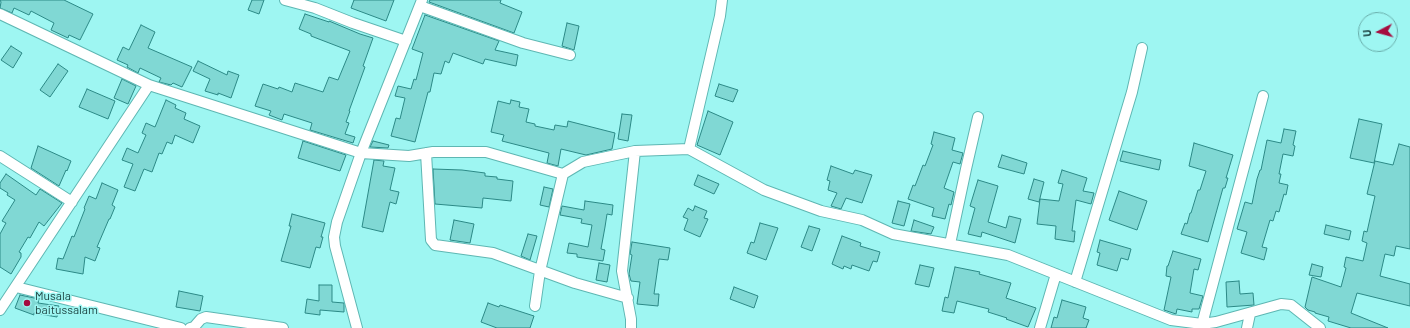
<!DOCTYPE html>
<html>
<head>
<meta charset="utf-8">
<style>
  body { margin:0 }
  #map { position:relative; width:1410px; height:328px; overflow:hidden; background:#9ef6f2; font-family:Barlow,sans-serif }
  canvas { display:block }
  .north { position:absolute; left:1358px; top:12px; width:40px; height:40px; box-sizing:border-box; background:#9ef6f2; border:1px solid #69adaa; border-radius:50%; rotate:264deg; font-size:11px; font-weight:700; line-height:16px; text-align:center; color:#193f3d }
  .north::after { content:''; display:block; margin:auto; width:14px; height:18px; background:#a50c3f; clip-path:polygon(50% 0,100% 100%,50% 72%,0 100%) }
</style>
</head>
<body>
<div id="map">
<canvas width="1410" height="328"></canvas>
<div class="north">U</div>
</div>
<script>
const g = document.querySelector('canvas').getContext('2d');
g.lineJoin = 'round';
function paint(path, color) { g.fillStyle = color; g.fill(path, 'evenodd'); }
const toPath = rows => new Path2D(rows.map(r => 'M' + r).join(''));
function trace(path, color, width, dash) { g.strokeStyle = color; g.lineWidth = width; g.lineCap = dash ? 'butt' : 'round'; g.setLineDash(dash || []); g.stroke(path); }
function drawText(font, color, halo, rows, align = 'center') {
  g.font = font + ' Barlow,sans-serif'; g.lineWidth = 3; g.setLineDash([]); g.textBaseline = 'middle'; g.strokeStyle = halo; g.fillStyle = color; for (const [text, x, y, turn = 0] of rows) {
    g.save(); g.translate(x, y); g.rotate((+turn || 0) * Math.PI / 180); g.textAlign = isNaN(turn) ? turn : align; if (halo) g.strokeText(text, 0, 0); g.fillText(text, 0, 0); g.restore();
  }
}
const building = toPath([
  [0,0,64,0,93,14,80,40,69,35,68,38,51,30,54,23,31,11,29,15,14,8,12,13,0,8,1,2,0,0],
  [252,0,264,0,259,14,248,10,252,0],
  [354,0,394,0,386,21,351,8,354,0],
  [430,0,501,0,500,3,522,12,514,33,429,2,430,0],
  [305,14,329,22,329,21,360,34,373,38,363,66,365,67,349,111,350,111,346,122,349,123,345,134,355,137,353,143,310,130,312,123,284,114,282,120,269,115,271,111,255,106,263,84,278,89,279,87,292,92,295,83,323,92,329,77,338,80,350,51,311,36,311,34,299,29,305,14],
  [425,15,499,41,495,50,518,55,516,66,485,59,483,64,453,53,449,63,445,61,441,74,434,73,430,92,428,92,415,142,391,136,396,118,400,119,405,98,395,96,398,86,411,89,414,79,416,80,423,53,412,49,425,15],
  [567,23,579,26,574,50,562,46,567,23],
  [141,25,155,32,148,48,192,67,182,87,173,83,171,85,159,82,161,78,140,68,138,73,127,67,128,65,117,60,123,47,129,50,141,25],
  [11,46,22,53,13,68,1,60,11,46],
  [198,61,227,75,228,71,239,75,231,98,218,93,218,95,205,91,210,79,193,71,198,61],
  [58,64,68,71,50,97,40,90,58,64],
  [122,79,136,86,128,104,114,98,122,79],
  [719,84,738,90,733,102,715,96,719,84],
  [87,89,115,101,108,119,79,107,87,89],
  [166,100,176,105,175,108,186,113,184,119,200,126,193,143,175,135,172,144,167,142,162,154,159,153,152,172,144,169,135,191,124,187,133,164,122,160,127,148,138,153,146,135,142,133,146,123,155,127,166,100],
  [511,100,520,102,519,107,529,109,526,122,535,124,535,126,554,130,555,125,567,127,568,121,615,133,612,149,586,155,561,149,558,166,547,163,549,153,502,141,504,135,491,132,498,101,510,104,511,100],
  [708,111,733,122,720,155,697,145,708,111],
  [622,114,632,115,628,141,618,139,622,114],
  [1359,119,1382,124,1374,163,1350,158,1359,119],
  [1284,129,1296,131,1293,145,1295,146,1293,156,1283,154,1279,174,1281,174,1279,183,1288,185,1286,195,1284,194,1279,212,1276,211,1273,221,1270,220,1262,247,1267,248,1264,260,1241,253,1247,232,1237,229,1245,202,1252,204,1257,179,1260,170,1261,170,1267,140,1281,143,1284,129],
  [934,132,955,138,952,150,963,153,960,164,953,162,944,188,954,192,951,205,949,204,945,219,932,216,934,208,908,199,913,185,915,186,923,165,925,166,933,145,931,144,934,132],
  [303,141,346,155,340,171,298,158,303,141],
  [373,141,389,145,388,148,370,147,373,141],
  [1194,143,1233,155,1226,178,1228,178,1225,188,1223,188,1208,242,1181,234,1185,223,1187,224,1190,213,1191,213,1198,190,1200,190,1206,171,1189,166,1194,143],
  [1399,144,1410,147,1410,249,1396,246,1394,256,1385,254,1380,276,1410,284,1410,306,1357,293,1351,313,1388,328,1351,328,1328,321,1329,317,1315,313,1315,312,1308,310,1305,307,1312,277,1341,287,1346,268,1344,267,1346,257,1363,261,1367,243,1362,241,1364,231,1367,232,1375,196,1367,194,1375,161,1393,165,1399,144],
  [38,146,71,161,67,171,66,170,59,186,31,168,38,146],
  [1123,151,1161,160,1159,170,1120,161,1123,151],
  [1002,155,1027,163,1024,174,998,167,1002,155],
  [374,160,384,161,383,166,395,168,390,190,399,192,396,204,390,202,383,232,362,227,374,160],
  [831,166,853,174,855,170,872,175,862,203,846,198,841,209,831,206,837,193,828,190,830,181,827,180,831,166],
  [433,169,462,170,485,173,485,176,497,177,497,179,513,181,511,201,483,198,482,208,435,204,433,169],
  [1062,170,1087,178,1083,191,1094,193,1091,204,1076,200,1072,231,1075,231,1074,242,1055,239,1056,226,1037,224,1040,199,1059,201,1063,184,1058,183,1062,170],
  [6,174,36,195,40,189,62,203,44,226,39,222,30,238,28,237,19,252,21,253,21,257,11,274,0,267,0,234,6,223,2,221,15,200,7,195,8,193,0,188,0,183,6,174],
  [698,175,719,184,714,194,694,185,698,175],
  [1034,179,1044,182,1039,202,1028,199,1034,179],
  [978,180,998,186,988,222,1006,228,1009,216,1021,219,1015,243,982,232,981,237,968,234,975,208,970,206,978,180],
  [102,183,118,190,112,205,115,207,110,219,109,219,97,247,100,248,95,261,85,257,83,274,56,269,58,258,63,259,72,236,74,237,85,209,84,208,89,196,96,199,102,183],
  [544,187,553,189,549,207,540,205,544,187],
  [1119,191,1147,201,1137,230,1109,220,1119,191],
  [585,201,613,205,612,215,607,214,605,227,601,249,605,250,603,261,577,257,577,254,567,253,569,243,588,247,592,225,581,223,582,219,560,215,562,206,584,210,585,201],
  [898,201,910,204,904,226,892,223,898,201],
  [695,206,707,211,704,218,708,219,700,237,684,230,688,219,683,217,688,208,693,211,695,206],
  [292,214,325,223,321,237,323,237,320,248,316,247,310,268,281,261,291,226,289,226,292,214],
  [454,220,474,224,470,243,450,240,454,220],
  [914,220,934,227,931,234,911,231,914,220],
  [760,223,778,228,766,260,747,253,751,242,754,243,760,223],
  [1326,225,1351,231,1349,240,1324,234,1326,225],
  [809,226,820,229,812,251,801,247,809,226],
  [528,234,537,236,530,260,521,256,528,234],
  [842,236,861,243,860,246,880,252,877,262,873,261,869,271,852,265,851,269,844,266,843,269,832,264,842,236],
  [1100,240,1131,249,1128,260,1121,258,1117,271,1097,265,1100,253,1097,252,1100,240],
  [632,242,670,248,668,260,659,259,654,294,659,294,658,306,637,304,640,282,631,281,629,274,632,255,630,254,632,242],
  [1173,251,1201,259,1198,270,1194,269,1190,293,1203,296,1199,309,1192,309,1192,312,1177,309,1176,314,1164,310,1171,277,1166,276,1167,266,1168,266,1173,251],
  [599,263,610,265,607,282,596,280,599,263],
  [1312,264,1323,267,1321,277,1309,275,1312,264],
  [920,265,934,268,929,287,915,284,920,265],
  [955,267,980,272,979,274,1011,283,1006,298,1036,308,1028,327,1006,319,1007,318,988,312,989,309,957,301,954,313,942,311,945,297,948,298,955,267],
  [1239,281,1240,294,1253,293,1254,305,1227,307,1226,282,1239,281],
  [319,285,332,285,332,302,344,303,344,312,320,310,320,315,305,313,307,299,319,301,319,285],
  [734,287,758,296,754,308,730,299,734,287],
  [179,291,203,296,200,311,176,307,179,291],
  [20,295,39,299,38,303,59,306,57,317,34,313,34,315,15,308,20,295],
  [1062,300,1086,307,1083,318,1089,320,1086,328,1051,328,1054,317,1057,318,1062,300],
  [488,303,499,307,500,305,534,316,530,328,497,328,481,322,488,303]
]);
paint(building, '#80d8d4');
trace(building, '#2c8986', 1);
const street = toPath([
  [285,0,315,8,353,23,406,41],
  [420,6,523,43,570,55],
  [0,14,149,85,361,153,409,156,433,152,486,152,563,174,583,162,635,151,689,149,764,190,821,211,862,220,893,234,1008,255,1171,320,1202,324,1216,322,1281,304,1291,305,1320,328],
  [689,149,720,16,722,0],
  [426,153,431,240,435,245,493,253,575,283,628,298],
  [0,156,72,202],
  [950,244,966,169,978,117],
  [1075,282,1132,92,1142,48],
  [16,287,181,328],
  [535,306,540,271,563,174],
  [0,310,149,85],
  [190,328,194,327,201,319,206,317,283,328],
  [357,328,335,246,334,237,337,222,361,153,422,0],
  [631,328,631,319,622,271,635,151],
  [1040,328,1056,274],
  [1201,328,1263,96],
  [1247,328,1250,314]
]);
trace(street, '#5eb7b3', 12);
trace(street, '#fff', 10);
for (const [x, y, r, color] of [
  [27,303,4,"#a50c3f"]
]) { const dot = new Path2D(); dot.arc(x, y, r, 0, 2 * Math.PI); g.fillStyle = color; g.fill(dot); trace(dot, '#9ef6f2', 1.5); }
drawText('12px', '#193f3d', '#9ef6f2', [
  ["Musala",35,296],
  ["baitussalam",35,310]
], 'left');
</script>
</body>
</html>
